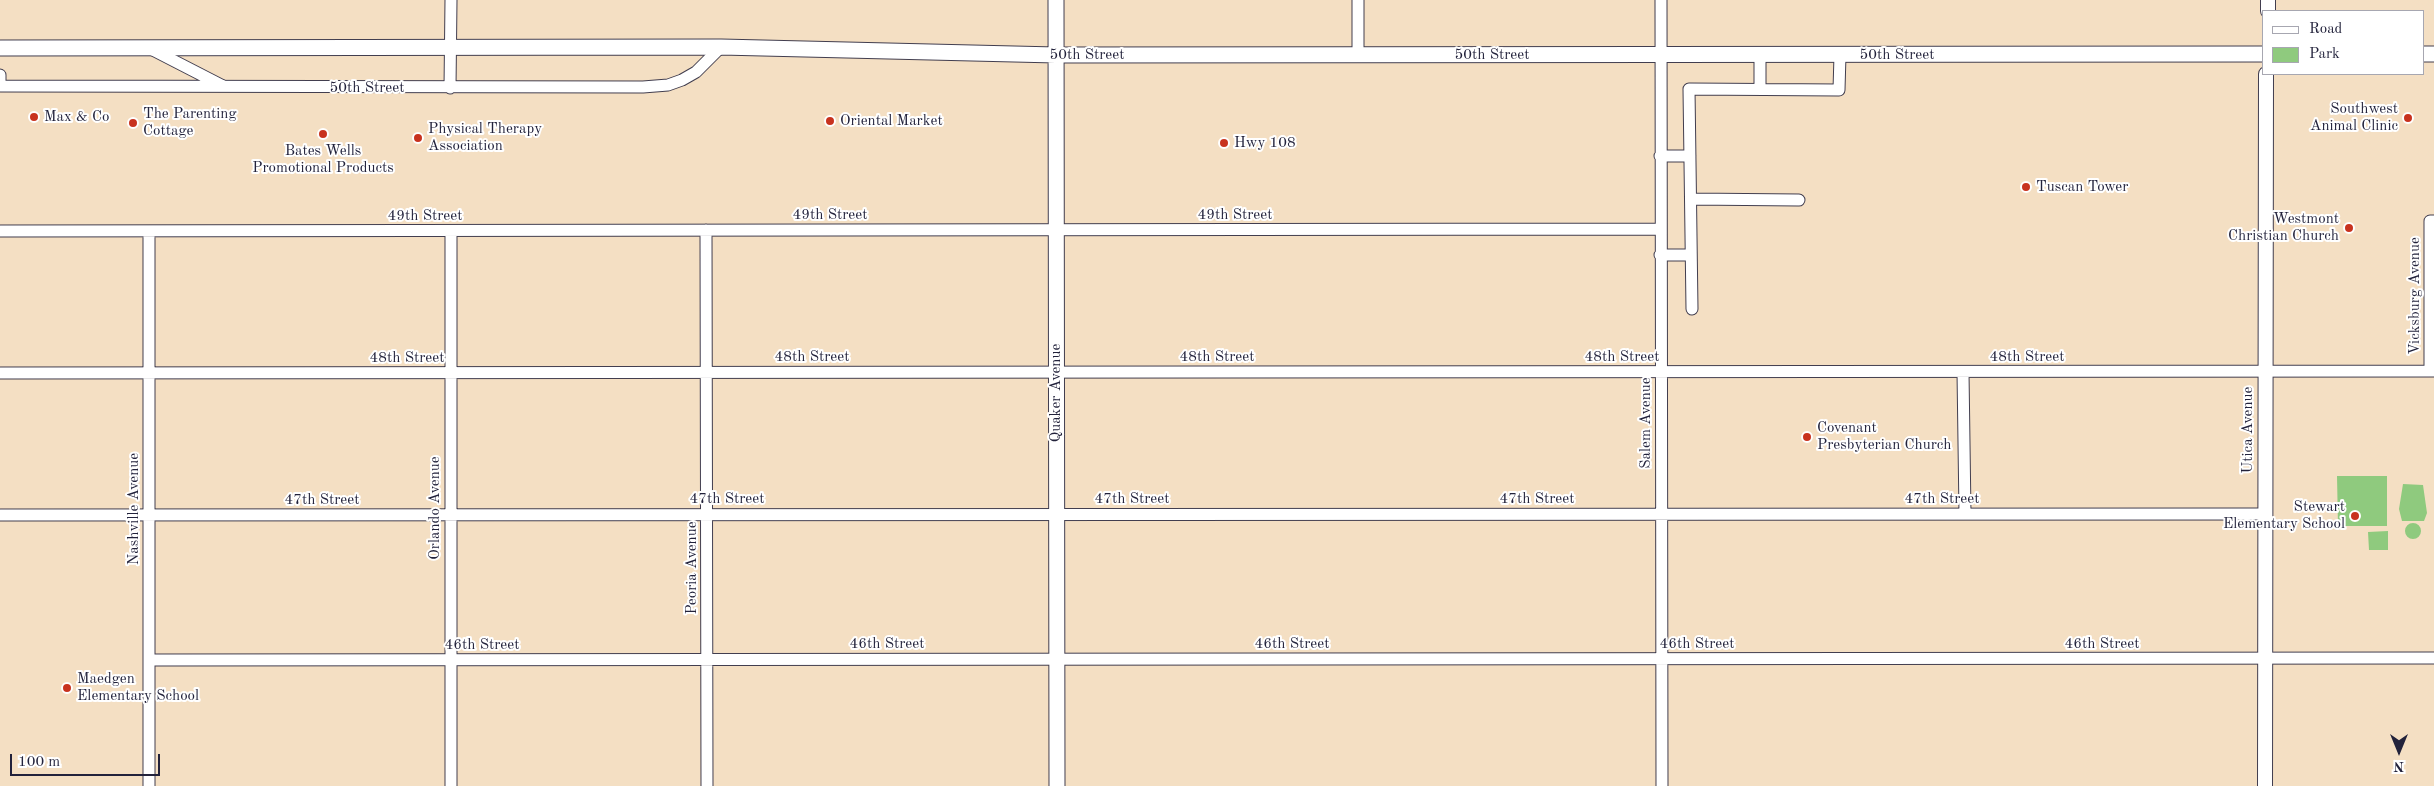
<!DOCTYPE html>
<html>
<head>
<meta charset="utf-8">
<style>
  body { margin:0 }
  #map { position:relative; width:2434px; height:786px; overflow:hidden; background:#f4dfc3; font-family:"Old Standard TT",serif }
  canvas { display:block }
  .legend { position:absolute; left:2262px; top:10px; width:162px; height:65px; box-sizing:border-box; background:#fff; border:1px solid #a7a7b1; margin:0; padding:6px 9px; list-style:none; font-size:15px; color:#22223b }
  .legend li { display:flex; align-items:center; gap:10px; height:25px }
  .legend b { width:25px; border:1px solid #a7a7b1 }
  .north { position:absolute; left:2374px; top:726px; width:50px; height:50px; -webkit-text-stroke:4px #fff; paint-order:stroke; rotate:180deg; font-size:14px; font-weight:700; line-height:20px; text-align:center; color:#22223b }
  .north::after { content:''; display:block; margin:auto; width:18px; height:22px; background:#22223b; clip-path:polygon(50% 0,100% 100%,50% 72%,0 100%) }
  .scale { position:absolute; left:10px; top:754px; width:150px; height:22px; box-sizing:border-box; border:2px solid #22223b; border-top:0; padding-left:6px; font-size:15px; line-height:18px; white-space:nowrap; color:#22223b; -webkit-text-stroke:4px #fff; paint-order:stroke }
</style>
</head>
<body>
<div id="map">
<canvas width="2434" height="786"></canvas>
<ul class="legend">
<li><b style="height:6px;background:#fff"></b>Road</li>
<li><b style="height:14px;background:#8fca7e"></b>Park</li>
</ul>
<div class="north">N</div>
<div class="scale">100 m</div>
</div>
<script>
const g = document.querySelector('canvas').getContext('2d');
g.lineJoin = 'round';
function paint(path, color) { g.fillStyle = color; g.fill(path, 'evenodd'); }
const toPath = rows => new Path2D(rows.map(r => 'M' + r).join(''));
function trace(path, color, width, dash) { g.strokeStyle = color; g.lineWidth = width; g.lineCap = dash ? 'butt' : 'round'; g.setLineDash(dash || []); g.stroke(path); }
function drawText(font, color, halo, rows, align = 'center') {
  g.font = font + ' "Old Standard TT",serif'; g.lineWidth = 4; g.setLineDash([]); g.textBaseline = 'middle'; g.strokeStyle = halo; g.fillStyle = color; for (const [text, x, y, turn = 0] of rows) {
    g.save(); g.translate(x, y); g.rotate((+turn || 0) * Math.PI / 180); g.textAlign = isNaN(turn) ? turn : align; if (halo) g.strokeText(text, 0, 0); g.fillText(text, 0, 0); g.restore();
  }
}
paint(toPath([
  [2337,476,2387,476,2387,526,2338,526],
  [2403,484,2423,485,2427,513,2424,521,2402,521,2399,509],
  '2405 531a8 8 0 1 1 16 0a8 8 0 1 1-16 0Z',
  [2388,531,2388,550,2369,550,2368,532]
]), '#8fca7e');
const minor = toPath([
  [1661,0,1662,786],
  [151,49,223,86],
  [1760,54,1760,88],
  [1358,55,1358,0],
  [0,75,0,86,643,87,668,85,682,80,696,72,721,47],
  [450,88,451,0],
  [1660,156,1690,156],
  [1691,199,1799,200],
  [706,230,707,786],
  [0,231,1660,229],
  [451,231,451,786],
  [1660,255,1691,255],
  [1692,309,1689,89,1839,90,1840,55],
  [2430,371,2430,221,2434,221],
  [1963,372,1965,514],
  [0,373,2434,371],
  [0,515,2265,514],
  [149,660,2434,658],
  [149,786,149,231]
]);
const tertiary = toPath([
  [2268,0,2268,11],
  [2265,786,2266,74]
]);
const secondary = toPath([
  [1056,0,1057,786],
  [0,48,721,47,1056,55,2263,54],
  [2423,54,2434,54]
]);
trace(minor, '#423e4f', 13);
trace(tertiary, '#423e4f', 16);
trace(secondary, '#423e4f', 17);
trace(minor, '#fff', 11);
trace(tertiary, '#fff', 14);
trace(secondary, '#fff', 15);
for (const [x, y, r, color] of [
  [34,117,5,"#c8321e"],
  [2408,118,5,"#c8321e"],
  [830,121,5,"#c8321e"],
  [133,123,5,"#c8321e"],
  [323,134,5,"#c8321e"],
  [418,138,5,"#c8321e"],
  [1224,143,5,"#c8321e"],
  [2026,187,5,"#c8321e"],
  [2349,228,5,"#c8321e"],
  [1807,437,5,"#c8321e"],
  [2355,516,5,"#c8321e"],
  [67,688,5,"#c8321e"]
]) { const dot = new Path2D(); dot.arc(x, y, r, 0, 2 * Math.PI); g.fillStyle = color; g.fill(dot); trace(dot, '#fff', 2); }
drawText('15px', '#22223b', '#fff', [
  ["50th Street",1087,55],
  ["50th Street",1492,55],
  ["50th Street",1897,55],
  ["50th Street",367,88],
  ["49th Street",830,215],
  ["49th Street",1235,215],
  ["49th Street",425,216],
  ["Vicksburg Avenue",2415,296,-90],
  ["48th Street",812,357],
  ["48th Street",1217,357],
  ["48th Street",1622,357],
  ["48th Street",2027,357],
  ["48th Street",407,358],
  ["Quaker Avenue",1056,393,-90],
  ["Salem Avenue",1646,423,-90],
  ["Utica Avenue",2248,430,-90],
  ["47th Street",727,499],
  ["47th Street",1132,499],
  ["47th Street",1537,499],
  ["47th Street",1942,499],
  ["47th Street",322,500],
  ["Orlando Avenue",435,508,-90],
  ["Nashville Avenue",134,509,-90],
  ["Peoria Avenue",692,568,-90],
  ["46th Street",887,644],
  ["46th Street",1292,644],
  ["46th Street",1697,644],
  ["46th Street",2102,644],
  ["46th Street",482,645]
]);
drawText('15px', '#22223b', '#fff', [
  ["Southwest",2398,109,"right"],
  ["Animal Clinic",2398,126,"right"],
  ["The Parenting",143,114],
  ["Cottage",143,131],
  ["Max & Co",44,117],
  ["Oriental Market",840,121],
  ["Physical Therapy",428,129],
  ["Association",428,146],
  ["Hwy 108",1234,143],
  ["Bates Wells",323,151,"center"],
  ["Promotional Products",323,168,"center"],
  ["Tuscan Tower",2036,187],
  ["Westmont",2339,219,"right"],
  ["Christian Church",2339,236,"right"],
  ["Covenant",1817,428],
  ["Presbyterian Church",1817,445],
  ["Stewart",2345,507,"right"],
  ["Elementary School",2345,524,"right"],
  ["Maedgen",77,679],
  ["Elementary School",77,696]
], 'left');
</script>
</body>
</html>
